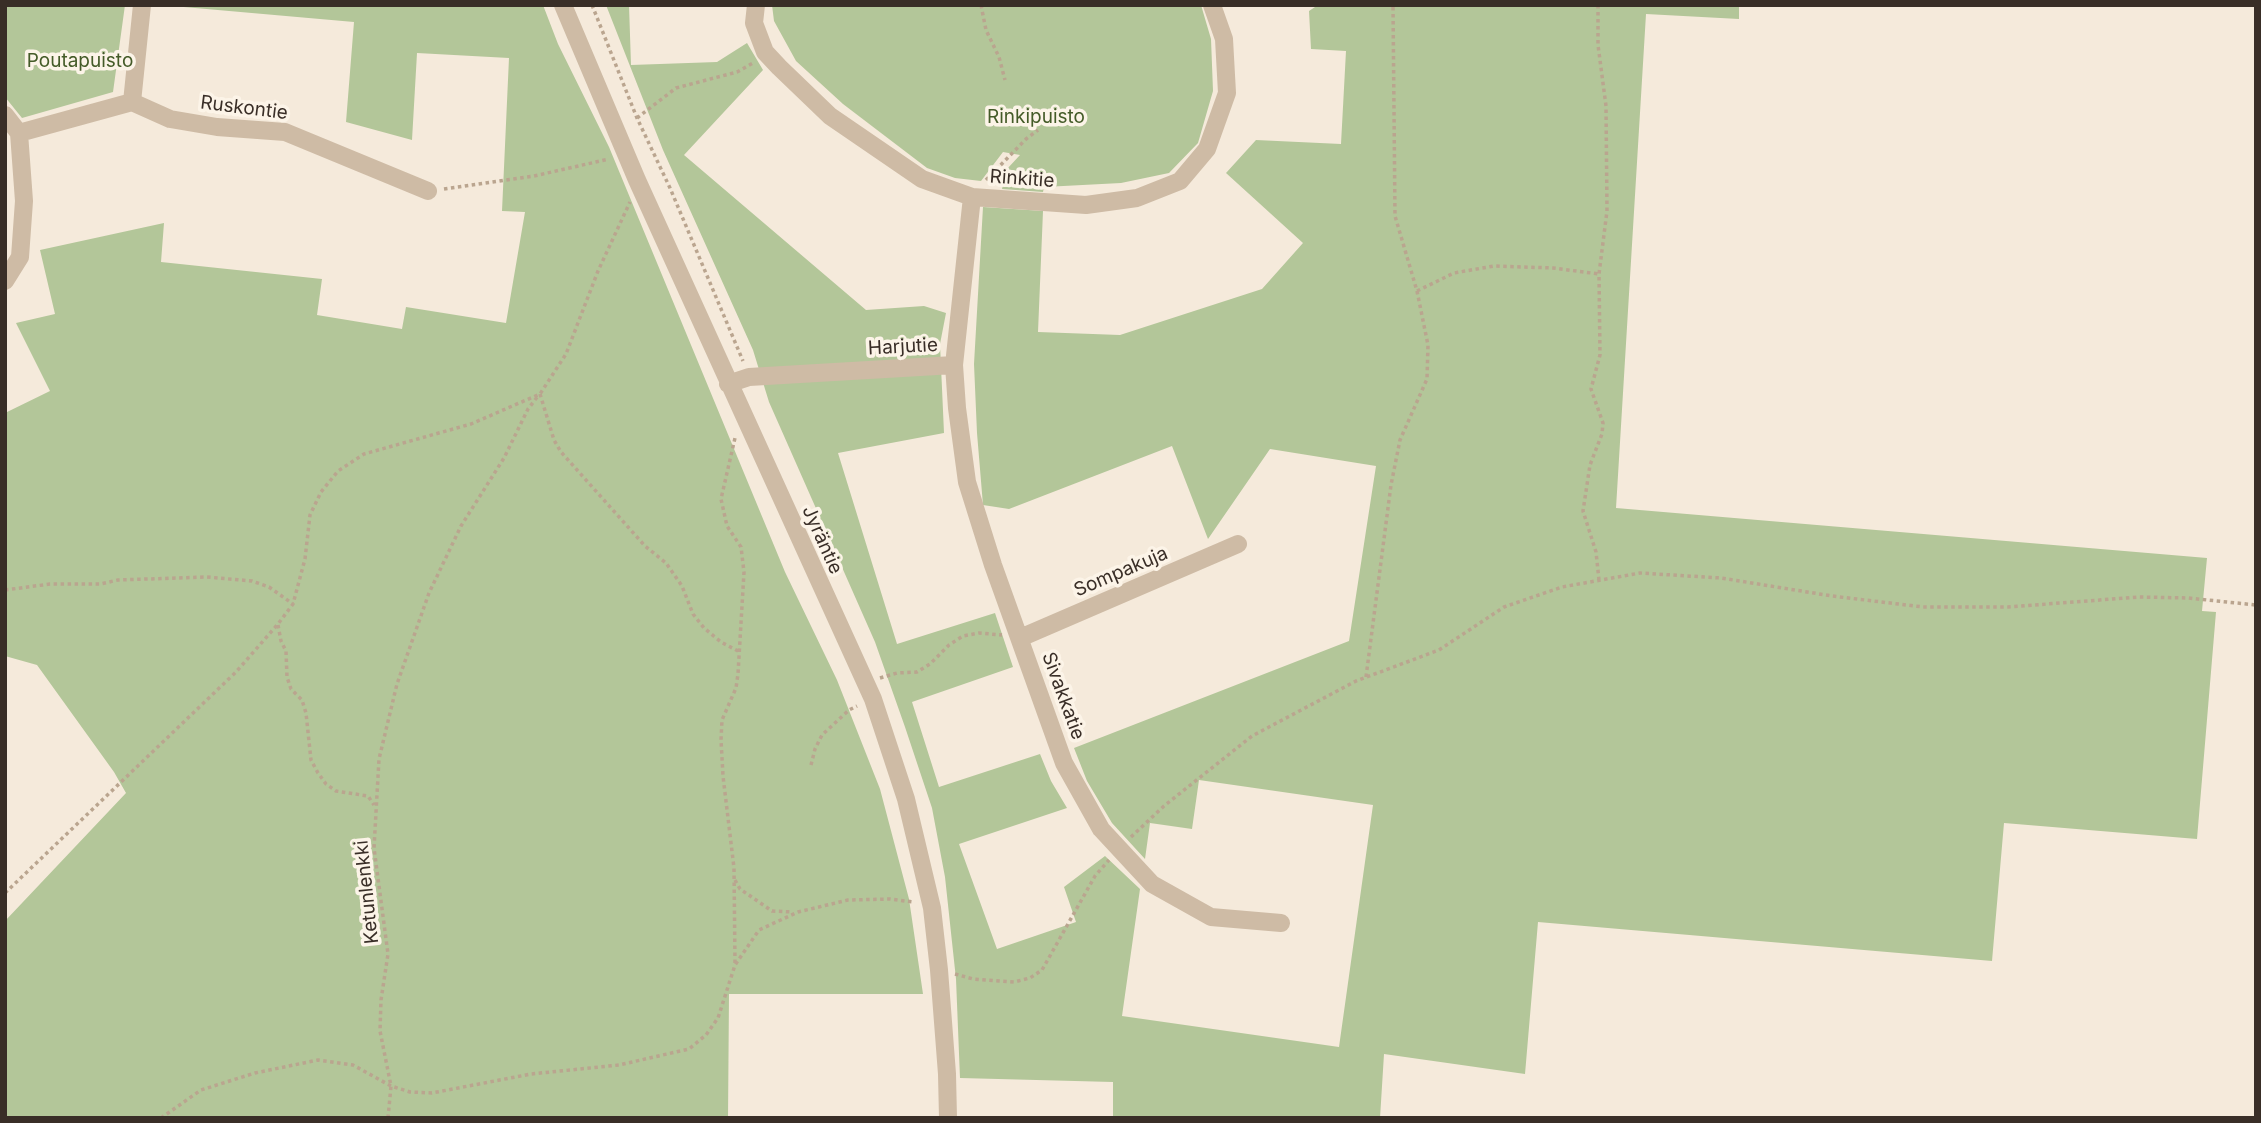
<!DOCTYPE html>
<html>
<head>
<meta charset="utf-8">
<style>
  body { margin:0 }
  #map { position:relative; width:2261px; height:1123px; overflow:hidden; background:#f5eadb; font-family:Inter,sans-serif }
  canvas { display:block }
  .frame { position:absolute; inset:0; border:7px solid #392e27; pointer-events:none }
</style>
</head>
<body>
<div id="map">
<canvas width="2261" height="1123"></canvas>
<div class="frame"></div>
</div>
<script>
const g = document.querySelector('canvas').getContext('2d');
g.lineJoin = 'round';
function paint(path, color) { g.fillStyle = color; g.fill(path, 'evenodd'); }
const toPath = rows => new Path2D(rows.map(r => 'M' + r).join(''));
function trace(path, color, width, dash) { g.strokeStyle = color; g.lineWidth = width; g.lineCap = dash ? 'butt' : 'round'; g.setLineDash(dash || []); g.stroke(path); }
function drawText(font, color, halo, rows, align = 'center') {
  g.font = font + ' Inter,sans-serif'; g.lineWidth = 7; g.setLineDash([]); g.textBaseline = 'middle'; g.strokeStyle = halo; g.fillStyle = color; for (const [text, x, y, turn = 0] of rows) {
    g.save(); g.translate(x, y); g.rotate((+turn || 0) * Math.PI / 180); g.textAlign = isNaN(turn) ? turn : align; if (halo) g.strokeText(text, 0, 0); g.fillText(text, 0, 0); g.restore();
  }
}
paint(toPath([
  [5,5,125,5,113,92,22,118,5,97],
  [161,5,543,5,558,44,609,147,785,572,837,680,880,789,909,899,923,994,729,994,728,1118,5,1118,5,921,126,793,114,772,37,665,5,656,5,413,50,391,16,323,55,314,40,250,164,223,161,262,322,279,317,315,402,329,406,307,506,323,525,212,502,211,509,58,417,53,412,140,346,122,354,22],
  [606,5,629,5,631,65,717,62,747,43,763,70,684,155,866,310,924,306,946,313,940,344,944,433,838,453,897,644,995,613,1013,667,912,702,939,787,1040,754,1051,781,1067,808,959,844,997,949,1076,922,1064,887,1105,856,1140,889,1122,1016,1339,1047,1373,805,1199,780,1192,829,1150,823,1145,859,1112,823,1087,781,1074,748,1349,641,1376,466,1270,449,1208,539,1172,446,1009,509,983,505,977,433,974,364,983,207,1043,211,1038,332,1120,335,1262,289,1303,243,1226,173,1256,140,1341,144,1346,51,1311,49,1309,11,1318,5,1739,5,1739,19,1646,14,1616,508,2207,558,2202,611,2216,612,2197,839,2004,823,1992,961,1538,922,1525,1074,1384,1054,1380,1118,1113,1118,1113,1082,960,1078,956,979,945,877,932,808,905,727,875,642,769,402,753,350,663,150],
  [772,5,1201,5,1211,39,1213,91,1198,143,1169,173,1121,183,1044,187,1043,192,1002,189,1007,169,1020,155,1003,152,981,181,955,178,927,168,843,104,796,61,774,21]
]), '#b3c699');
trace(toPath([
  [592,5,637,118,670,188,743,361],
  [981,5,986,30,999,57,1005,80],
  [1598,5,1598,45,1606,106,1607,211,1599,274,1600,355,1591,389,1603,423,1602,434,1590,465,1583,511,1596,552,1599,580],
  [637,118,676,88,737,72,753,63],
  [986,180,1026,139,1038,130],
  [444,189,534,176,609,159],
  [1417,291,1454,273,1494,266,1553,268,1599,274],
  [540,394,554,440,561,452,645,546,666,563,682,586,693,614,704,628,721,642,738,651],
  [5,590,50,584,100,584,118,580,207,577,252,581,269,587,293,604],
  [278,625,281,641,286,651,287,677,291,689,302,700,306,713,311,760,318,773,326,784,336,791,368,796,374,805],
  [1366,677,1391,485,1400,440,1427,379,1428,345,1417,291,1395,216,1393,5],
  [880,678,897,673,917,672,930,664,949,645,963,636,979,633,1002,635],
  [811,765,815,749,822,735,849,710,857,706],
  [1131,837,1164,806,1252,736,1356,681,1439,650,1504,607,1562,587,1640,573,1721,578,1832,596,1923,607,2008,607,2139,597,2188,598,2256,605],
  [735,880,740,889,772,911,792,912],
  [5,893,236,672,278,624,293,604,305,559,310,515,321,492,338,471,364,454,471,424,540,394,566,354,598,271,630,202],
  [735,963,734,868,723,776,721,740,722,720,736,688,738,674,744,572,741,547,727,526,721,499,735,438],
  [955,974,973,979,1014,982,1030,978,1042,970,1095,876,1109,860],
  [161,1118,201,1090,255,1073,318,1060,353,1065,391,1086,410,1092,432,1093,531,1074,619,1065,689,1049,706,1035,718,1018,735,965,759,930,798,912,848,900,890,899,913,902],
  [388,1118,391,1086,380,1031,381,1000,388,954,374,848,379,759,397,684,429,593,461,526,504,458,528,409,538,396]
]), '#baa58f', 3.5, [3.5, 3.5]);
trace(toPath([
  [563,5,637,180,873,699,906,799,932,908,939,970,947,1074,948,1118],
  [756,5,754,23,765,52,779,67,830,116,922,179,972,197,1086,205,1137,198,1180,181,1207,149,1227,93,1224,39,1212,5],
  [132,102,170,119,217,127,285,132,428,191],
  [132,102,142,5],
  [5,115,19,133],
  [972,197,954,365,957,408,967,482,993,565,1064,763,1101,829,1152,884,1211,917,1281,923],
  [5,281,20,257,24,201,19,133,132,102],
  [728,384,749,377,954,365],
  [1020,638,1238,544]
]), '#cebba5', 18);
drawText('19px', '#445b28', '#fcf4e8', [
  ["Poutapuisto",80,61],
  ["Rinkipuisto",1036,117]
]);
drawText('19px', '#392e27', '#fcf4e8', [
  ["Ruskontie",244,108,7],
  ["Rinkitie",1022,179,4],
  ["Harjutie",903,347,-3],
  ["Jyräntie",822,540,66],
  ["Sompakuja",1121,572,-23],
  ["Sivakkatie",1063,696,70],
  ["Ketunlenkki",367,892,-96]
]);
</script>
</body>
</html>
